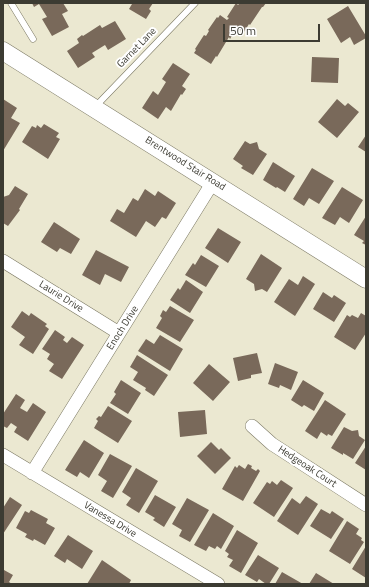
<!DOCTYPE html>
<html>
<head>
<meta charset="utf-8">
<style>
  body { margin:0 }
  #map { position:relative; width:369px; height:587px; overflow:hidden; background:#ebe8d1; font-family:"Titillium Web",sans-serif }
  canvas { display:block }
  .frame { position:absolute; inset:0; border:4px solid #3c3b32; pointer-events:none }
  .scale { position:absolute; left:223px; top:24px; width:97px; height:18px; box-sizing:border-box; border:2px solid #3c3b32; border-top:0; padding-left:5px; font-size:12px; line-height:14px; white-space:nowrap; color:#3c3b32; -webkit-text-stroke:3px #fff; paint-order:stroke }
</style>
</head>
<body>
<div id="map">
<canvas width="369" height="587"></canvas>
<div class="frame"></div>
<div class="scale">50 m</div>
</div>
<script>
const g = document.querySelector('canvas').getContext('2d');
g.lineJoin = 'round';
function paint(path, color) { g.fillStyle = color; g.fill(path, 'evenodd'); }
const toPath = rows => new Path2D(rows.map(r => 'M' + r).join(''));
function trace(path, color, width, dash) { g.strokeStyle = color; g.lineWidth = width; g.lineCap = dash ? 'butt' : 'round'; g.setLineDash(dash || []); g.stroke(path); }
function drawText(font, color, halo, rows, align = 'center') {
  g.font = font + ' "Titillium Web",sans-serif'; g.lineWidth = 4; g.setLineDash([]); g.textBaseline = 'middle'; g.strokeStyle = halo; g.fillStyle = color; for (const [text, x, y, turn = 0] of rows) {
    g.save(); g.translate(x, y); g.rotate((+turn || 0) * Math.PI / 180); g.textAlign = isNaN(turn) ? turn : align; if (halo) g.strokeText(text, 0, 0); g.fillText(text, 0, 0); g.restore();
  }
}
paint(toPath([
  [32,3,63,3,68,11,62,14,69,27,52,36,42,19,47,17,39,4,34,7],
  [131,3,153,3,149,9,151,11,146,19,129,9,132,4],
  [236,3,238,5,240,3,266,3,263,7,262,7,250,25,249,24,244,32,236,28,230,39,229,37,217,57,216,56,211,64,194,53,196,50,195,49,204,35,206,36,209,31,208,30,217,17,218,18,220,15,227,20,229,18,227,17],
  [348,6,366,36,366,38,354,45,350,37,341,43,327,19],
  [115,21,126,39,108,50,105,45,92,53,95,57,78,68,67,51,79,43,77,39,82,35,83,36,100,25,102,28],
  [312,57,339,58,338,83,311,82],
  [173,63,190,74,182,86,186,89,182,95,181,94,171,111,166,107,158,119,142,108,153,91,158,95,166,82,162,79],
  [3,99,17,108,11,118,20,123,3,151],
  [337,99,345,106,348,103,359,112,337,138,318,122],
  [44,124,59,133,56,137,60,139,48,159,22,142,32,126,36,128,37,125,41,128],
  [366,135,366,152,358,147],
  [245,141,250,144,257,142,259,149,267,154,253,175,241,168,243,166,233,159],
  [273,162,295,176,285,192,277,187,276,188,263,180],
  [312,168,334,181,319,204,309,198,304,206,293,199],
  [15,186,28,194,19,209,20,210,8,226,3,223,3,197,9,195],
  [342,187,363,200,349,223,340,217,335,225,322,218],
  [145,189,155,196,158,191,176,203,166,219,162,217,155,227,146,221,136,237,110,221,117,209,124,213,133,198,138,201],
  [366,216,366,245,362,243,364,241,354,235],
  [54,222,80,239,71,254,60,248,57,252,41,242],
  [218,228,241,242,228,263,205,248],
  [96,250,129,267,121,282,105,274,100,285,82,275],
  [261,254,282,268,267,292,262,289,255,291,254,284,246,279],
  [201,255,219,266,206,287,185,275,193,263,195,265],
  [303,276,315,284,295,316,274,302,289,279,298,285],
  [186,280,203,292,190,313,170,300,178,288,180,290],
  [323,292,332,298,334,295,346,303,334,322,313,309],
  [170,306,194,320,180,342,156,328,162,318,160,316,163,310,166,312],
  [22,311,29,316,31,313,47,324,45,326,49,329,33,354,19,345,25,337,11,327],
  [361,313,366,316,366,333,355,350,334,337,347,315,350,317,352,315,358,318],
  [55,330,65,337,63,340,67,343,72,337,84,345,62,379,49,371,54,364,47,359,50,354,42,349],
  [160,335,183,349,170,371,138,351,146,339,154,344],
  [257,353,262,373,251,375,251,378,238,381,233,358],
  [137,355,168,375,154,396,145,390,146,388,133,380,138,372,130,367],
  [275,363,298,372,291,390,280,385,279,388,268,384],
  [209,364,230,382,213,401,193,383],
  [121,380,141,393,128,414,110,403,116,394,114,392],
  [303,380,324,393,314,411,304,405,302,407,291,400],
  [16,394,25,400,20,408,27,412,33,403,46,412,28,441,14,432,17,427,11,423,7,428,3,426,3,414],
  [325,400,346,414,332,436,328,434,327,436,321,432,317,439,305,431],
  [108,406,132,421,118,443,94,428,98,421,96,419,99,416,101,417],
  [205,410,207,434,180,437,178,412],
  [344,427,352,431,358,430,359,436,365,440,353,459,343,453,343,455,331,448],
  [84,440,104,453,89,478,80,472,77,477,65,470],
  [211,442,219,450,221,448,231,458,215,474,197,456],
  [366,446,366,470,355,463],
  [110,454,132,466,113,498,101,491,107,481,98,475],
  [248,464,252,466,251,468,256,471,258,469,260,471,243,501,222,489,235,466,237,468,239,465,245,469],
  [136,468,158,481,139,513,126,505,131,498,122,492],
  [281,480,293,488,274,517,253,503,267,482,270,484,272,481,277,485],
  [155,495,176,507,164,527,153,520,155,518,145,512],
  [306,496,318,504,298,535,277,521,292,498,300,504],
  [10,497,22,505,3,534,3,508],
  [187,498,209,510,190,542,179,536,182,530,172,524],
  [321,509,330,514,332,511,344,519,331,539,310,526],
  [31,510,48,519,46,523,55,528,45,545,34,539,33,541,25,537,27,534,16,528,25,511,29,513],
  [213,513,234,526,221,549,217,546,215,549,209,546,206,551,194,545],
  [347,521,359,529,356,534,362,538,361,540,364,542,350,564,329,551],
  [237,530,258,543,241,573,229,566,233,560,227,557,229,554,225,551],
  [68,535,93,551,82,569,67,559,65,563,54,556],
  [366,546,366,578,352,569],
  [258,555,279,568,269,584,266,584,259,579,257,582,245,575],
  [102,560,131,580,129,584,87,584],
  [4,570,13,575,9,582,12,584,3,584],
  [282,572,303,584,275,584],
  [316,573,334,584,309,584]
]), '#79695a');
const service = toPath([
  [11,3,33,39],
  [95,107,195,3]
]);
const minor = toPath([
  [3,261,119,333],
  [252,426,272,444,366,505],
  [3,455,218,584],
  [32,473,213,182]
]);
const secondary = toPath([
  [3,51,366,279]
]);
trace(service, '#7b7863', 7);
trace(minor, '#7b7863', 14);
trace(secondary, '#7b7863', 19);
trace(service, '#fff', 6);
trace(minor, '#fff', 13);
trace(secondary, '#fff', 18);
drawText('10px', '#3c3b32', '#fff', [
  ["Garnet Lane",137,48,-46],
  ["Brentwood Stair Road",185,164,32],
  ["Laurie Drive",61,297,32],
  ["Enoch Drive",123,328,-58],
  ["Hedgeoak Court",307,467,33],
  ["Vanessa Drive",110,520,31]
]);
</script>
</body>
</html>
